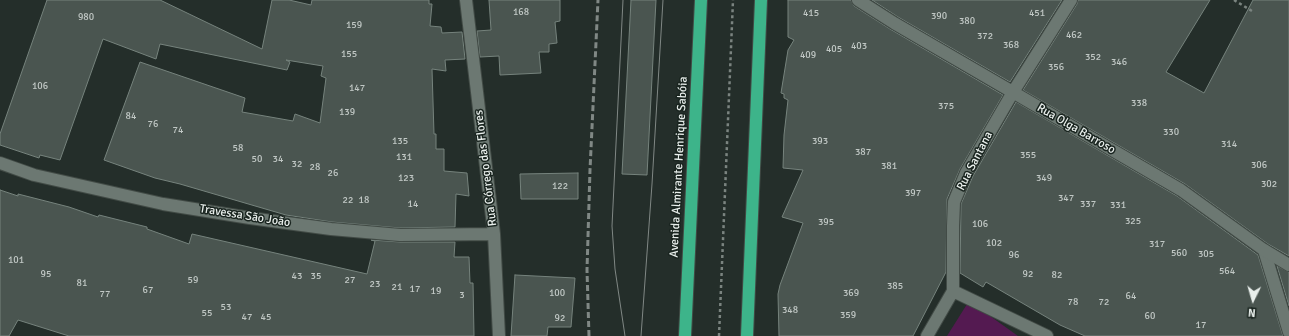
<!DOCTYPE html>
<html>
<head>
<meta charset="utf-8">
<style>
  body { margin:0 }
  #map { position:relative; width:1289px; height:336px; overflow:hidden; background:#242e2a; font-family:Signika,sans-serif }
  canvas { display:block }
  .north { position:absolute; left:1233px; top:280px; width:40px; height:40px; -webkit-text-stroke:3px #1a2520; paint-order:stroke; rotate:185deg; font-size:11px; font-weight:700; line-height:16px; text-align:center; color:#e9efec }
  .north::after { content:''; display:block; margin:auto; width:14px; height:18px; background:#e9efec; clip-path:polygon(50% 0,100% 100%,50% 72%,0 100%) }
</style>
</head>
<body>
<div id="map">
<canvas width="1289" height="336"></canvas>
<div class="north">N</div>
</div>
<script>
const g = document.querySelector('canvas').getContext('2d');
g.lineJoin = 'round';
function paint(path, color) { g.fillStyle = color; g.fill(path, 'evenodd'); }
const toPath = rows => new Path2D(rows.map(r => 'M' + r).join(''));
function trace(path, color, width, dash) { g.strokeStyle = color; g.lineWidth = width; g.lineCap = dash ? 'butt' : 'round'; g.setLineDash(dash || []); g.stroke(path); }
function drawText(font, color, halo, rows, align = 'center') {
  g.font = font + ' Signika,sans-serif'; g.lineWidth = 3; g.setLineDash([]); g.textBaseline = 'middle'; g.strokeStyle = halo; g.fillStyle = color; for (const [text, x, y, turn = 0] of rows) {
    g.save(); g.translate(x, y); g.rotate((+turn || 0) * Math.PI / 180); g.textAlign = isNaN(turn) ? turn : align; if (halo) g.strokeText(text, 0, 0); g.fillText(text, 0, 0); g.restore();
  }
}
paint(toPath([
  [969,301,1018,336,947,336]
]), '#541a51');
const building = toPath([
  [47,0,160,0,262,49,272,0,289,0,311,5,312,0,429,0,429,4,432,4,430,26,441,27,442,33,462,32,465,59,445,60,446,71,432,69,434,134,436,134,436,149,444,149,444,171,467,173,469,196,456,194,455,227,400,228,332,222,286,215,180,184,155,178,104,160,140,62,245,98,242,112,293,121,295,114,320,123,326,78,321,76,323,66,286,60,290,62,287,70,160,44,156,59,103,39,60,160,40,155,39,158,0,145,0,134,47,0],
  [489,0,560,0,560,21,555,22,557,43,549,44,549,52,539,52,541,73,500,75,499,56,480,57,477,31,491,30,489,0],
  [631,0,656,0,647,175,622,174,631,0],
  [788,0,851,0,854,6,890,29,1003,95,960,169,947,199,946,272,913,336,779,336,778,294,780,285,803,223,782,217,803,170,783,168,784,135,788,100,784,98,784,94,781,93,788,50,794,40,788,37,788,0],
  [872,0,1062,0,1010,82,898,17,872,0],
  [1078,0,1210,0,1166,72,1204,93,1253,0,1289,0,1289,256,1268,244,1185,184,1023,90,1077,4,1078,0],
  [1016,102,1177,196,1258,255,1283,336,1085,336,1060,325,986,282,983,287,960,273,961,204,973,176,1016,102],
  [578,173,578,199,521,199,520,174,578,173],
  [0,190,18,196,18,194,69,207,98,217,99,215,147,227,147,229,189,244,192,234,367,274,375,241,371,240,400,242,455,242,454,257,469,257,470,283,473,283,474,336,69,336,18,320,9,336,0,336,0,190],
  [1277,266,1289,272,1289,306,1277,266],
  [515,275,575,278,571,327,548,327,547,336,511,336,515,275]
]);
paint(building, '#4a5550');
trace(building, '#76837d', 1);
const lane = toPath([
  [1264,250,1289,332]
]);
const street = toPath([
  [466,0,494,234,499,336],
  [858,0,894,23,1181,190,1264,250,1289,265],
  [0,163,34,175,163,204,250,218,331,229,400,235,494,234],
  [953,291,1047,336],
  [927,336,953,291,953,226,954,202,966,173,1013,92,1071,0]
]);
const highway = toPath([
  [685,336,701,0],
  [747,336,761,0]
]);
trace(lane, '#424b46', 14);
trace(street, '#424b46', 14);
trace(highway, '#424b46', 14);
trace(toPath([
  [1234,0,1252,11],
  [719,336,733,0]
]), '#7b8480', 2.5, [3, 3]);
trace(lane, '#6c7872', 12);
trace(street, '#6c7872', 12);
trace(highway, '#3db48a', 12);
trace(toPath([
  [623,0,612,226,615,269,625,336],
  [641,336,652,184,663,0]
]), '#808885', 1);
trace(toPath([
  [589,336,587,270,590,170,598,0]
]), '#808885', 3, [6, 3]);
drawText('10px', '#c1c8c5', null, [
  ["168",521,12],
  ["415",811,13],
  ["451",1037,13],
  ["390",939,16],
  ["980",86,17],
  ["380",967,21],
  ["159",354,25],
  ["462",1074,35],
  ["372",985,36],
  ["368",1011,45],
  ["403",859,46],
  ["405",834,49],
  ["155",349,54],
  ["409",808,55],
  ["352",1093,57],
  ["346",1119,62],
  ["356",1056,67],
  ["106",40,86],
  ["147",357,88],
  ["338",1139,103],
  ["375",946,106],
  ["139",347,112],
  ["84",131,116],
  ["76",153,124],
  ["74",178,130],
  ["330",1171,132],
  ["135",400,141],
  ["393",820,141],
  ["314",1229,144],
  ["58",238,148],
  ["387",863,152],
  ["355",1028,155],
  ["131",404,157],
  ["50",257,159],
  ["34",278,159],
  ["32",297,164],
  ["306",1259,165],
  ["381",889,166],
  ["28",315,167],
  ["26",333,173],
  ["123",406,178],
  ["349",1044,178],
  ["302",1269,184],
  ["122",560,186],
  ["397",913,193],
  ["347",1066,198],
  ["22",348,200],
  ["18",364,200],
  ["14",413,204],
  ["337",1088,204],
  ["331",1118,205],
  ["325",1133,221],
  ["395",826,222],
  ["106",980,224],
  ["102",994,243],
  ["317",1157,244],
  ["560",1179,253],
  ["305",1206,254],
  ["96",1014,255],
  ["101",16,260],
  ["564",1227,271],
  ["95",46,274],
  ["92",1028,274],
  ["82",1057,275],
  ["43",297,276],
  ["35",316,276],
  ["59",193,280],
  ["27",350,280],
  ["81",82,283],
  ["23",375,284],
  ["385",895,286],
  ["21",397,287],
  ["17",415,289],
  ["67",148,290],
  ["19",436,291],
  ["100",557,293],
  ["369",851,293],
  ["77",105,294],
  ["3",462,295],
  ["64",1131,296],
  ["78",1073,302],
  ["72",1104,302],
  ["53",226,307],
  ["348",790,310],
  ["55",207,313],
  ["359",848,315],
  ["60",1150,316],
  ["47",247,317],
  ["45",266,317],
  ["92",560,318],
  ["17",1201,325]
]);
drawText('12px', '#e9efec', '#1a2520', [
  ["Rua Olga Barroso",1076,129,30],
  ["Rua Santana",975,161,-63],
  ["Avenida Almirante Henrique Sabóia",679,167,-87],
  ["Rua Córrego das Flores",486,168,-97],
  ["Travessa São João",245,216,9]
]);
</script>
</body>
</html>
